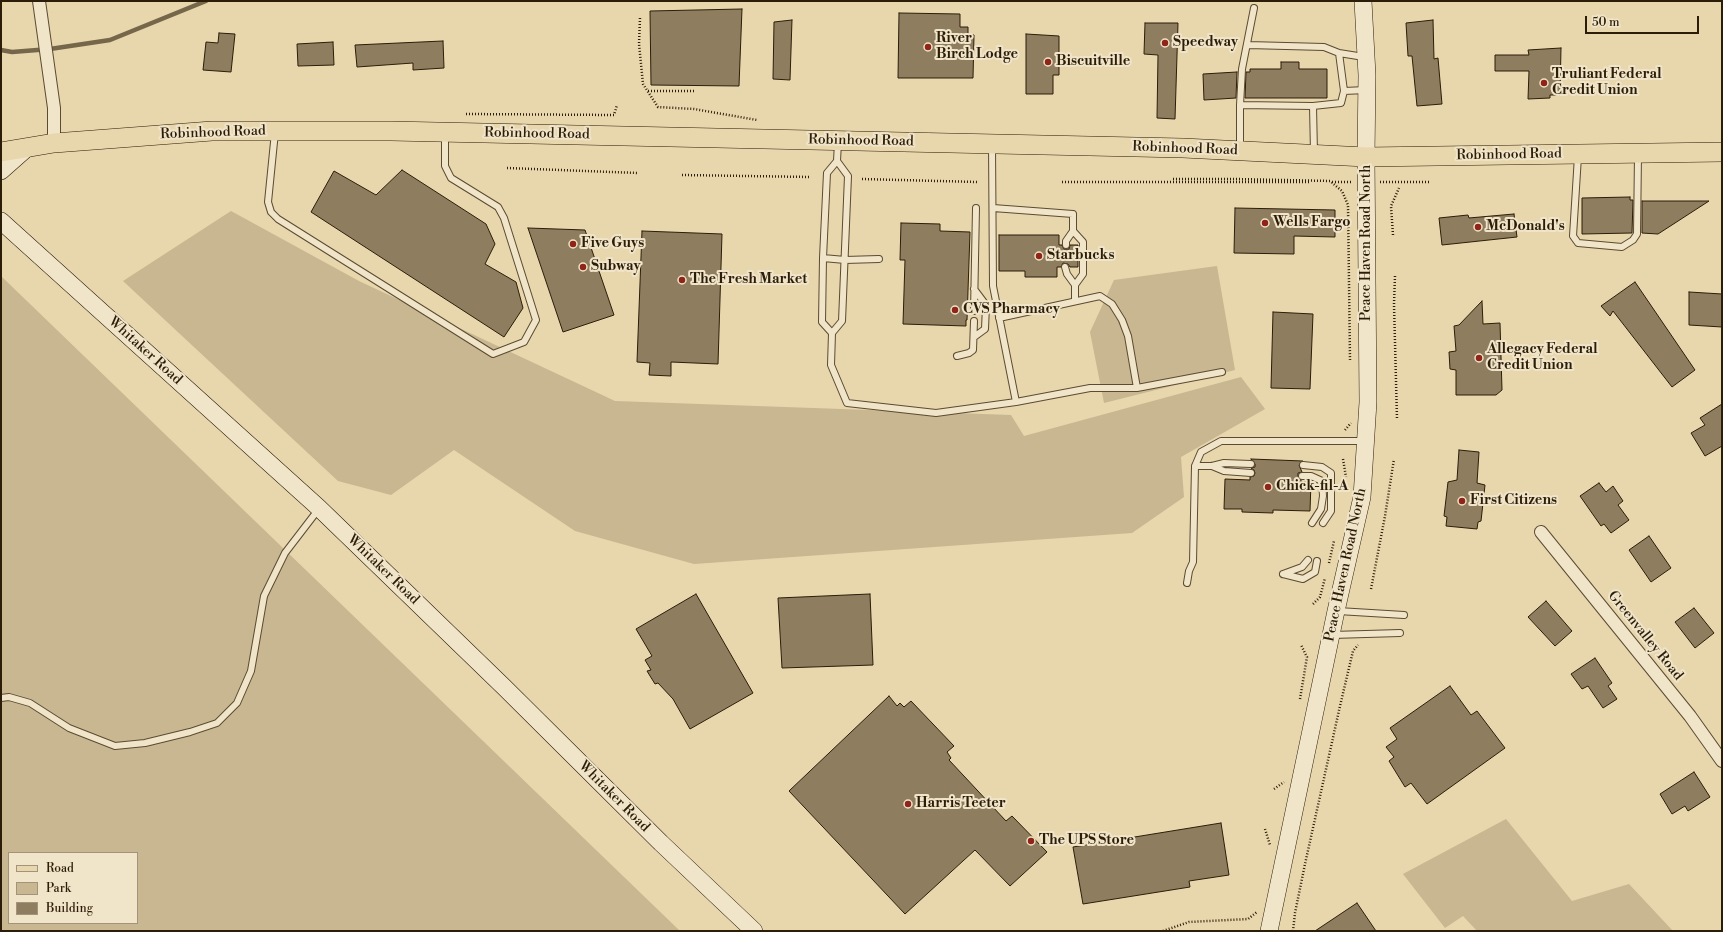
<!DOCTYPE html>
<html>
<head>
<meta charset="utf-8">
<style>
  body { margin:0 }
  #map { position:relative; width:1723px; height:932px; overflow:hidden; background:#e8d6ac; font-family:"Libre Bodoni",serif }
  canvas { display:block }
  .frame { position:absolute; inset:0; border:2px solid #2c1d09; pointer-events:none }
  .legend { position:absolute; left:8px; top:852px; width:130px; height:72px; box-sizing:border-box; background:#f0e4c9; border:1px solid #a2947c; margin:0; padding:5px 7px; list-style:none; font-size:12px; color:#2c1d09 }
  .legend li { display:flex; align-items:center; gap:8px; height:20px }
  .legend b { width:20px; border:1px solid #a2947c }
  .scale { position:absolute; left:1585px; top:16px; width:114px; height:18px; box-sizing:border-box; border:2px solid #2c1d09; border-top:0; padding-left:5px; font-size:12px; line-height:14px; white-space:nowrap; color:#2c1d09; -webkit-text-stroke:3px #f0e4c9; paint-order:stroke }
</style>
</head>
<body>
<div id="map">
<canvas width="1723" height="932"></canvas>
<div class="frame"></div>
<ul class="legend">
<li><b style="height:5px;background:#e8d6ac"></b>Road</li>
<li><b style="height:11px;background:#c8b790"></b>Park</li>
<li><b style="height:11px;background:#8e7d5e"></b>Building</li>
</ul>
<div class="scale">50 m</div>
</div>
<script>
const g = document.querySelector('canvas').getContext('2d');
g.lineJoin = 'round';
function paint(path, color) { g.fillStyle = color; g.fill(path, 'evenodd'); }
const toPath = rows => new Path2D(rows.map(r => 'M' + r).join(''));
function trace(path, color, width, dash) { g.strokeStyle = color; g.lineWidth = width; g.lineCap = dash ? 'butt' : 'round'; g.setLineDash(dash || []); g.stroke(path); }
function drawText(font, color, halo, rows, align = 'center') {
  g.font = font + ' "Libre Bodoni",serif'; g.lineWidth = 4; g.setLineDash([]); g.textBaseline = 'middle'; g.strokeStyle = halo; g.fillStyle = color; for (const [text, x, y, turn = 0] of rows) {
    g.save(); g.translate(x, y); g.rotate((+turn || 0) * Math.PI / 180); g.textAlign = isNaN(turn) ? turn : align; if (halo) g.strokeText(text, 0, 0); g.fillText(text, 0, 0); g.restore();
  }
}
paint(toPath([
  [231,211,359,281,615,401,1011,415,1024,436,1241,377,1265,409,1181,457,1184,497,1132,533,694,564,575,531,454,450,391,495,338,481,123,281],
  [1217,266,1235,370,1104,403,1090,332,1114,280],
  [1,276,680,931,1,931],
  [9,853,137,853,137,923,9,923],
  [1506,819,1572,901,1629,884,1673,931,1477,931,1463,916,1445,928,1403,874]
]), '#c8b790');
trace(toPath([
  [1,50,12,52,50,49,110,40,206,1]
]), '#76664a', 4.5);
const building = toPath([
  [742,9,739,86,651,85,650,11,742,9],
  [899,13,960,14,960,27,968,27,968,34,974,35,973,78,898,78,899,13],
  [792,20,790,80,773,79,774,22,792,20],
  [1433,20,1434,59,1438,58,1442,104,1417,106,1412,56,1408,56,1406,23,1433,20],
  [1145,23,1178,23,1175,119,1157,118,1158,55,1144,54,1145,23],
  [219,33,235,34,231,72,203,70,206,42,218,43,219,33],
  [1026,34,1059,36,1059,75,1053,75,1053,94,1026,94,1026,34],
  [443,41,444,68,413,70,413,63,357,67,355,45,443,41],
  [333,42,334,65,298,66,297,44,333,42],
  [1561,48,1560,95,1550,95,1550,98,1528,99,1529,71,1495,71,1495,55,1529,55,1528,50,1561,48],
  [1281,62,1299,62,1299,69,1327,69,1327,98,1245,98,1246,72,1250,72,1250,69,1281,69,1281,62],
  [1237,72,1236,98,1204,100,1203,74,1237,72],
  [402,170,486,224,495,244,485,264,516,282,523,308,504,337,311,212,334,171,376,195,402,170],
  [1630,197,1630,200,1633,200,1632,233,1582,234,1582,198,1630,197],
  [1642,201,1709,201,1658,234,1642,233,1642,201],
  [1235,208,1335,210,1335,237,1294,236,1294,254,1234,253,1235,208],
  [1514,214,1517,237,1442,245,1439,218,1468,215,1469,218,1514,214],
  [901,223,940,224,940,231,970,232,967,320,966,320,966,326,903,324,905,260,900,260,901,223],
  [528,228,585,230,614,315,563,332,528,228],
  [642,231,722,234,718,364,671,362,671,376,649,375,650,363,637,362,642,231],
  [999,235,1059,235,1059,245,1062,245,1064,249,1069,249,1070,245,1078,245,1078,267,1070,267,1068,264,1063,263,1061,267,1057,267,1057,277,1025,277,1025,271,999,271,999,235],
  [1635,282,1695,370,1672,387,1613,311,1610,316,1601,306,1635,282],
  [1689,292,1722,294,1722,327,1689,325,1689,292],
  [1482,301,1483,324,1500,323,1502,390,1496,395,1456,395,1456,370,1450,369,1449,352,1456,351,1454,326,1459,325,1482,301],
  [1273,312,1313,314,1310,389,1271,388,1273,312],
  [1722,404,1722,446,1705,456,1691,433,1705,425,1700,418,1722,404],
  [1459,450,1479,452,1477,483,1485,485,1481,521,1478,522,1477,529,1446,526,1447,517,1444,516,1448,482,1457,480,1459,450],
  [1251,459,1303,461,1299,465,1302,472,1298,473,1298,476,1302,482,1311,482,1310,511,1273,510,1273,513,1242,512,1242,509,1224,509,1225,479,1250,480,1250,477,1254,476,1255,473,1254,470,1251,468,1255,467,1255,464,1251,459],
  [1599,483,1606,492,1613,486,1623,501,1618,505,1629,520,1611,533,1604,524,1601,526,1580,496,1599,483],
  [1649,536,1671,568,1651,582,1629,550,1649,536],
  [696,594,753,693,690,729,673,699,658,683,655,684,647,671,651,670,645,660,652,656,636,629,696,594],
  [870,594,873,665,782,668,778,598,870,594],
  [1546,601,1572,631,1555,646,1528,617,1546,601],
  [1694,608,1714,633,1695,648,1675,622,1694,608],
  [1595,658,1612,683,1608,686,1617,699,1603,708,1588,686,1582,689,1571,674,1595,658],
  [1450,686,1471,715,1477,711,1505,748,1427,804,1411,783,1405,787,1389,761,1394,757,1386,747,1397,739,1390,728,1450,686],
  [889,696,897,706,900,703,904,707,911,701,954,746,947,752,951,758,949,760,1006,821,1012,816,1047,852,1010,886,975,850,905,914,789,791,889,696],
  [1694,772,1710,797,1688,811,1685,806,1672,814,1660,794,1694,772],
  [1221,823,1229,875,1189,881,1190,887,1083,904,1073,847,1221,823],
  [1357,903,1376,931,1315,931,1357,903]
]);
paint(building, '#8e7d5e');
trace(building, '#2c1d09', 1);
const lane = toPath([
  [1248,45,1324,47,1339,53,1364,57],
  [1344,91,1366,90],
  [1240,105,1242,69,1254,8],
  [1313,106,1314,153],
  [275,132,268,202,271,212,278,219,493,354,524,342,536,320,504,218,498,207,451,178,445,166,445,134],
  [992,145,993,286,1016,402,1090,388,1137,388,1222,372],
  [1240,148,1240,105,1313,106,1341,103,1344,91,1339,53],
  [1578,156,1573,236,1578,243,1622,247,1633,240,1637,234,1638,155],
  [837,161,848,176,842,321,832,333,831,365,847,403,936,413,1016,402],
  [993,208,1073,214,1073,231,1083,242,1083,274,1075,285,1075,301],
  [1066,245,1066,241,1073,231],
  [823,258,845,260,879,259],
  [1065,267,1067,274,1075,285],
  [974,289,986,305,985,329,974,337],
  [974,311,976,208],
  [999,318,1100,296,1112,304,1122,320,1128,336,1137,388],
  [832,333,822,322,823,258,827,173,837,161,838,142],
  [957,356,969,353,973,350,974,321],
  [1303,465,1322,467,1331,473,1331,511,1323,523],
  [1195,466,1212,466,1224,463,1251,464],
  [1212,466,1224,471,1251,473],
  [1302,476,1311,476,1322,481,1323,496,1321,509,1312,523],
  [1283,574,1303,579,1315,572,1317,561],
  [1283,574,1302,567,1308,560],
  [1187,583,1189,571,1193,562,1195,466,1201,452,1221,441,1365,441],
  [1338,611,1404,615],
  [1332,635,1400,633],
  [1,698,9,697,30,703,69,728,115,746,145,743,190,732,217,723,237,703,251,671,264,596,285,553,318,510]
]);
const street = toPath([
  [39,1,54,108,54,143],
  [1541,532,1690,716,1722,761]
]);
const secondary = toPath([
  [1,171,27,148],
  [1,221,319,508,504,687,661,843,754,931],
  [1269,931,1336,611,1362,497,1368,402,1366,157,1367,75,1363,1]
]);
const primary = toPath([
  [1,152,54,143,212,131,391,131,1183,148,1366,157,1722,152]
]);
trace(lane, '#5b4b32', 8);
trace(street, '#5b4b32', 14);
trace(secondary, '#2c1d09', 18);
trace(primary, '#2c1d09', 20);
trace(toPath([
  [640,18,639,44,643,84,658,107,694,109,757,120],
  [648,91,696,91],
  [466,114,614,115,617,105],
  [507,168,638,173],
  [682,175,810,177],
  [862,179,977,182],
  [1173,179,1235,179,1330,181,1342,191,1348,205,1350,360],
  [1062,182,1311,182],
  [1332,182,1351,182],
  [1380,182,1430,182],
  [1393,235,1391,206,1399,188],
  [1395,276,1394,304,1397,419],
  [1345,430,1351,423],
  [1343,459,1346,477],
  [1329,563,1334,541],
  [1371,589,1385,516,1394,459],
  [1313,604,1320,597,1325,578],
  [1300,699,1307,657,1301,645],
  [1274,789,1284,782],
  [1265,829,1270,845],
  [1163,931,1189,922,1248,919,1257,912],
  [1293,931,1295,913,1305,864,1340,706,1353,651,1358,645]
]), '#2c1d09', 2.5, [1, 2]);
trace(lane, '#f0e4c9', 6);
trace(street, '#f0e4c9', 12);
trace(secondary, '#f0e4c9', 17);
trace(primary, '#e8d6ac', 19);
for (const [x, y, r, color] of [
  [1165,43,4,"#8f2418"],
  [928,47,4,"#8f2418"],
  [1048,62,4,"#8f2418"],
  [1544,83,4,"#8f2418"],
  [1265,223,4,"#8f2418"],
  [1478,227,4,"#8f2418"],
  [573,244,4,"#8f2418"],
  [1039,256,4,"#8f2418"],
  [583,267,4,"#8f2418"],
  [682,280,4,"#8f2418"],
  [955,310,4,"#8f2418"],
  [1479,358,4,"#8f2418"],
  [1268,487,4,"#8f2418"],
  [1462,501,4,"#8f2418"],
  [908,804,4,"#8f2418"],
  [1031,841,4,"#8f2418"]
]) { const dot = new Path2D(); dot.arc(x, y, r, 0, 2 * Math.PI); g.fillStyle = color; g.fill(dot); trace(dot, '#f0e4c9', 1.5); }
drawText('bold 14px', '#2c1d09', '#f0e4c9', [
  ["River",936,39],
  ["Birch Lodge",936,55],
  ["Speedway",1173,43],
  ["Biscuitville",1056,62],
  ["Truliant Federal",1552,75],
  ["Credit Union",1552,91],
  ["Wells Fargo",1273,223],
  ["McDonald's",1486,227],
  ["Five Guys",581,244],
  ["Starbucks",1047,256],
  ["Subway",591,267],
  ["The Fresh Market",690,280],
  ["CVS Pharmacy",963,310],
  ["Allegacy Federal",1487,350],
  ["Credit Union",1487,366],
  ["Chick-fil-A",1276,487],
  ["First Citizens",1470,501],
  ["Harris Teeter",916,804],
  ["The UPS Store",1039,841]
], 'left');
drawText('14px', '#2c1d09', '#f0e4c9', [
  ["Robinhood Road",213,133,-2],
  ["Robinhood Road",537,134,1],
  ["Robinhood Road",861,141,1],
  ["Robinhood Road",1185,149,2],
  ["Robinhood Road",1509,155,-1],
  ["Peace Haven Road North",1367,243,-90],
  ["Whitaker Road",145,351,42],
  ["Peace Haven Road North",1346,565,-78],
  ["Whitaker Road",383,570,44],
  ["Greenvalley Road",1645,636,51],
  ["Whitaker Road",614,797,45]
]);
</script>
</body>
</html>
